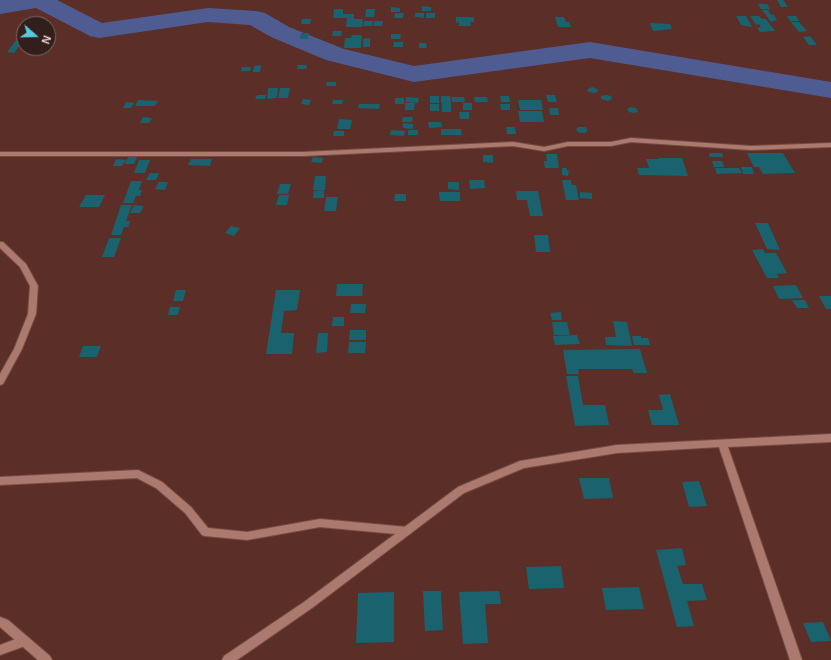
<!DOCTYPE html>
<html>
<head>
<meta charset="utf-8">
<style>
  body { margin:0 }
  #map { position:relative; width:831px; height:660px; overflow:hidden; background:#5b2f27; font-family:Helvetica,sans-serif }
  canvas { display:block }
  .north { position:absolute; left:16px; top:16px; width:40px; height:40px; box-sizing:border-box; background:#321e1a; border:1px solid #7c6560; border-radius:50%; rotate:110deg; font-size:11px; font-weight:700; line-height:16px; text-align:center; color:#ecd0ca }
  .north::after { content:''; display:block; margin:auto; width:14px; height:18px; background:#55cae0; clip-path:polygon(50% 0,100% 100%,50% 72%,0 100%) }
</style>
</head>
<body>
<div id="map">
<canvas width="831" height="660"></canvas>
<div class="north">N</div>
</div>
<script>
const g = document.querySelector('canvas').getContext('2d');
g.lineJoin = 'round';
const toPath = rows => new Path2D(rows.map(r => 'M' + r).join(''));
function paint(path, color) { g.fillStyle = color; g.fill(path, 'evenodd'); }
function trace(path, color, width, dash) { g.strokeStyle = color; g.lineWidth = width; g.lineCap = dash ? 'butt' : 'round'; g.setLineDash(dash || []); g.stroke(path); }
paint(toPath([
  [0,0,57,0,102,23,208,8,256,11,265,13,289,27,344,49,414,66,590,42,831,82,831,98,590,58,414,82,326,60,271,37,250,25,208,22,99,38,90,36,36,8,0,14,0,0]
]), '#4f5c92');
paint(toPath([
  [777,0,783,0,788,7,781,7],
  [758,4,767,4,770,9,761,9],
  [422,6,431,7,431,11,422,11],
  [391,7,400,8,400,12,391,12],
  [334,9,343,9,343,14,354,14,354,19,363,19,362,27,346,27,347,18,333,18],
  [366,9,375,9,374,17,365,17],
  [762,10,768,10,771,15,774,15,777,20,771,22],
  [395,13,404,13,403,18,394,18],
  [415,13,424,13,424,18,415,17],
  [426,13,435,13,435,18,426,18],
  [736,16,746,16,752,27,741,25],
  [750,16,759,16,762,19,766,19,775,31,760,32,757,28,761,27,759,24,756,25],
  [787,16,796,16,799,21,790,21],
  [456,17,474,17,474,22,470,22,471,26,459,26,459,22,456,23],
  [555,17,564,17,566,22,569,22,571,27,558,27],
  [302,19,311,19,310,24,301,24],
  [364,21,373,21,372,26,363,26],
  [374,21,383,21,382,26,373,26],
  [791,22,799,22,807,31,799,32],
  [650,23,670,24,672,29,653,31],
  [333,31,342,31,341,36,332,36],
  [301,33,309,33,308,39,300,39],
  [391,34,401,34,400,39,391,39],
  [352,35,362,35,361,48,344,48,345,38,351,38],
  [810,36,817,45,809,45,803,37],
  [370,38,370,47,363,47,363,39],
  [17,39,24,40,14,53,7,52],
  [394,42,403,42,403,47,393,47],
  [419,43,426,43,427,48,419,48],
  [261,65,260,72,253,72,254,66],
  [298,65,307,65,306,69,297,69],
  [242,67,251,67,250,71,241,71],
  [327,82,336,82,336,86,326,86],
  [592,87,597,89,598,92,593,93,587,91,588,89],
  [268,88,278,88,277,98,267,99],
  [280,88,290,88,288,98,278,98],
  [257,95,266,95,265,99,255,99],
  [546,95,555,95,557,102,548,102],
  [606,95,611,96,612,99,608,101,601,99,601,96],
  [430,96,439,96,439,103,430,103],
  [441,96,450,96,451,103,441,103],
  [500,96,509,96,510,102,501,102],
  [406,97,419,98,418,103,405,102],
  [451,97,464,97,465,102,452,102],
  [474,97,487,97,488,102,475,102],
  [395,98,404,98,404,104,395,104],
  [303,99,311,100,309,105,301,104],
  [138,100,158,101,155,106,135,106],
  [333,100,343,100,342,104,332,104],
  [518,100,541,100,543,110,520,110],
  [126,102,134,103,131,108,123,108],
  [405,103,415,103,414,110,405,110],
  [442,103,451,103,451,112,442,112],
  [463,103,472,103,472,110,463,110],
  [359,104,380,104,379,109,358,108],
  [430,104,439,104,439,111,430,111],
  [500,104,510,104,510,110,501,110],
  [630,107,636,108,638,112,634,113,629,112,627,109],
  [549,108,558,108,559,115,550,115],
  [518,111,542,111,544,122,520,122],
  [459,112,469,112,469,119,460,119],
  [143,117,152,118,149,123,140,123],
  [403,117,413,117,412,122,402,122],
  [339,119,352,120,350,129,337,129],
  [428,122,441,122,442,127,429,128],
  [403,123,413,124,413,129,403,128],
  [506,127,515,127,516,134,507,134],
  [578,127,585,127,588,130,585,133,580,133,576,130],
  [441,129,461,129,462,135,441,135],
  [391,130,405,131,404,136,390,135],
  [408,130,418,130,418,135,408,135],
  [334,131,344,131,344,136,333,136],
  [709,153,722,153,723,157,710,157],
  [747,153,783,153,795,173,763,174,759,167,754,167],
  [546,154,557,154,559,168,545,168,544,161,547,161],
  [483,155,493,155,493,163,483,162],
  [128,157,137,157,134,164,125,164],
  [313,157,323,158,322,163,311,162],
  [658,158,682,158,688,176,639,175,637,168,649,168,646,159,659,159],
  [116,159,126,160,122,166,113,166],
  [191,159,212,159,210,166,188,165],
  [139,160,150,160,145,173,134,173],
  [712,161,722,161,724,167,714,167],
  [741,167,752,167,754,174,743,174],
  [562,168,567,168,567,171,569,171,568,176,562,175],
  [715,168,739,168,742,173,717,174],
  [150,173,159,173,156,180,146,180],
  [315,176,326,176,325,190,313,190],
  [469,180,484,180,485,188,470,189],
  [562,180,571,180,572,185,576,185,579,200,566,200],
  [131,181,142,181,139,190,142,190,140,196,136,196,133,203,123,203],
  [159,182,168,182,165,190,155,189],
  [448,182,459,182,459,190,448,189],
  [280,184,291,184,288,194,277,194],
  [324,190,324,198,313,198,314,191],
  [516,191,538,191,543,216,530,216,527,200,517,200],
  [439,192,460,192,460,201,440,201],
  [580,192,592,193,592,199,580,198],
  [395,194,406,194,406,201,394,201],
  [86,195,105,195,99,207,79,207],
  [279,195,289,195,287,205,276,205],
  [326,197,338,197,336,211,324,211],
  [121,205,132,205,126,221,130,221,128,227,124,227,121,235,111,235],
  [134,205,144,206,140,213,130,213],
  [755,223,768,223,780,250,767,249],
  [231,226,240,228,234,236,225,233],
  [534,235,548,235,550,252,536,252],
  [109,238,121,238,114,257,102,257],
  [763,249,765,253,776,253,787,273,777,274,779,278,767,278,752,250],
  [337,284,363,284,362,296,336,296],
  [796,285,803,298,779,299,773,286],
  [176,290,186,290,183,301,173,301],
  [276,290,300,290,297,310,284,311,281,333,294,333,292,354,266,354],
  [819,296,831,296,831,309,826,309],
  [792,300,805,300,809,308,797,308],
  [351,304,366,304,365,313,350,313],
  [170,307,180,307,178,315,168,315],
  [561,312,562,320,552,320,550,313],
  [333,317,344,317,344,326,332,326],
  [613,321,627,322,632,346,606,345,605,337,616,337],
  [552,322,567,322,570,335,554,335],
  [350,330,366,330,366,340,349,340],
  [318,333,328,333,327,352,316,353],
  [577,335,580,344,555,345,553,336],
  [632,336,641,336,641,338,648,338,650,345,634,345],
  [349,342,366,342,365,353,348,353],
  [83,346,101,346,97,357,79,357],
  [640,349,647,373,634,373,632,369,578,369,579,374,567,374,563,350],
  [566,376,578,376,583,405,605,405,609,425,575,426],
  [670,394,679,425,652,425,648,410,663,410,659,395],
  [579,478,609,478,613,498,584,499],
  [699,481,707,506,689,507,682,482],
  [682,548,686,565,677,566,683,584,702,584,707,600,687,601,694,626,677,627,656,550],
  [561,566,564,588,529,589,526,567],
  [639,587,644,609,606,610,602,588],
  [423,591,441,591,443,630,425,631],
  [499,591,501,604,485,604,488,643,463,644,459,592],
  [394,592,394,642,356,643,358,593],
  [823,622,831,641,811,642,803,623]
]), '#1a626e');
const lane = toPath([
  [138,470,162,482,191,507,208,528,247,532,320,519,407,527,410,528,412,531,410,534,407,535,320,527,247,540,205,536,202,535,185,513,156,488,137,478,0,485,0,477,138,470],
  [24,636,28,637,29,641,28,645,0,655,0,645,24,636]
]);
const street = toPath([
  [631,138,751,146,831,143,831,147,751,150,631,142,611,146,568,146,544,151,513,146,303,156,0,156,0,152,303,152,513,142,544,147,568,142,611,142,631,138],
  [0,242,3,242,26,264,38,286,36,314,22,349,3,384,0,385,0,374,14,349,28,314,30,286,20,267,0,248,0,242],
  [831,434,831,442,728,447,802,660,790,660,719,447,617,453,524,468,464,493,312,608,237,660,222,660,224,656,304,602,458,487,520,461,617,445,831,434],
  [0,617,8,620,50,656,52,660,38,660,0,627,0,617]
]);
trace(lane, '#754c44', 2);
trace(street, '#754c44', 2);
paint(lane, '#ac796e');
paint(street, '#ac796e');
</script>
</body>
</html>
